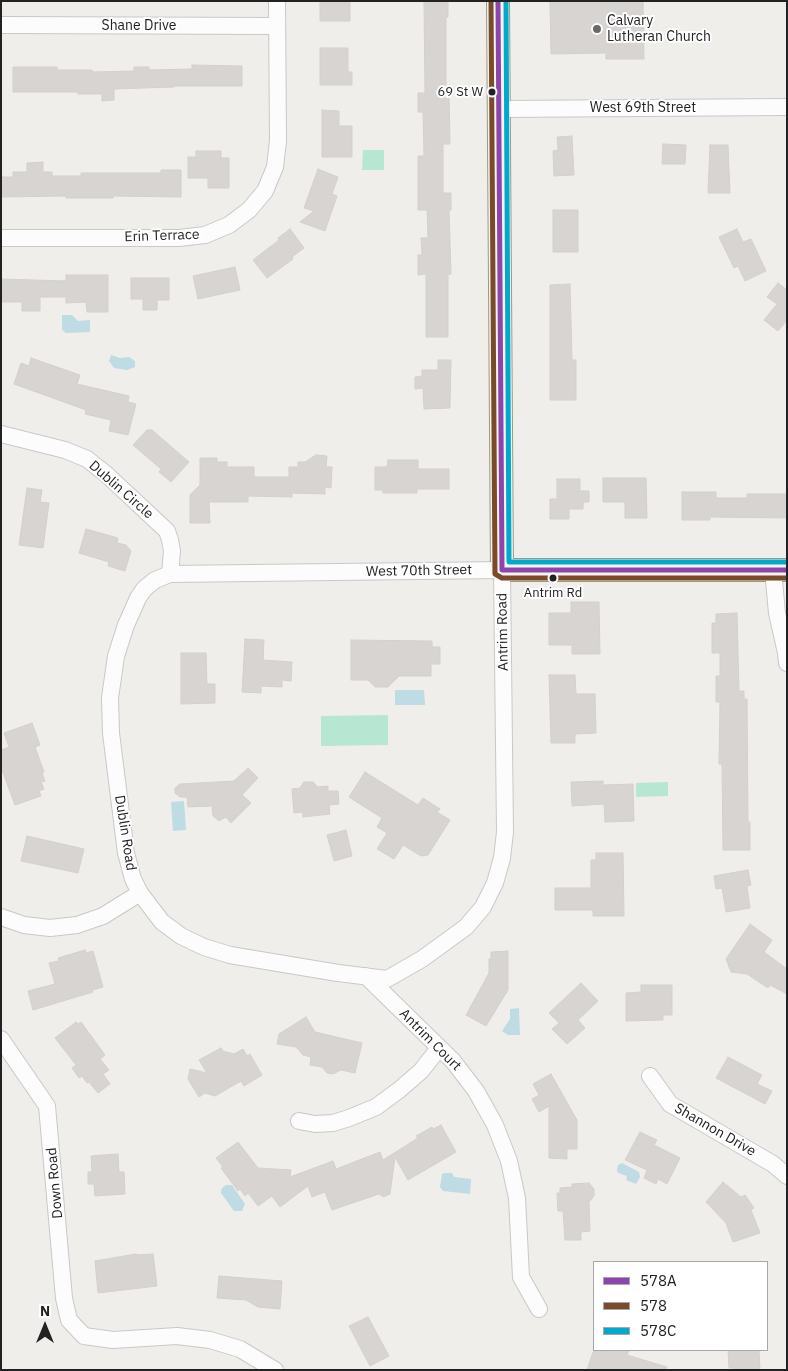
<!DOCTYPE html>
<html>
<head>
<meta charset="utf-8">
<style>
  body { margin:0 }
  #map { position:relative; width:788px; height:1371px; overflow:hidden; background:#f0eeeb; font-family:"IBM Plex Sans",sans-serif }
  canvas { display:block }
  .frame { position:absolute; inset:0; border:2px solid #222; pointer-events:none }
  .legend { position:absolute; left:593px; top:1261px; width:175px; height:90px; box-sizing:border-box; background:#fff; border:1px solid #a7a7a7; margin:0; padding:6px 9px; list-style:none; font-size:15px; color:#222 }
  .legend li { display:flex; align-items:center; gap:10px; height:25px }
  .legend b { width:25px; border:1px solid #a7a7a7 }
  .north { position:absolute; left:20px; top:1301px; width:50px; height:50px; -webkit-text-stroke:4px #fff; paint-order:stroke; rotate:0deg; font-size:14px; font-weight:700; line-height:20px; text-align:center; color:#222 }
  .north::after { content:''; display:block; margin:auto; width:18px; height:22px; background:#222; clip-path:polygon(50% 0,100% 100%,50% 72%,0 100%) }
</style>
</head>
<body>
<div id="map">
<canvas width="788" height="1371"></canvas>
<div class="frame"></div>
<ul class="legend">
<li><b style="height:6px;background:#8e44ad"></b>578A</li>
<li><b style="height:6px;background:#7a4b2a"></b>578</li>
<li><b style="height:6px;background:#00a9ce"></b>578C</li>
</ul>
<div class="north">N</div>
</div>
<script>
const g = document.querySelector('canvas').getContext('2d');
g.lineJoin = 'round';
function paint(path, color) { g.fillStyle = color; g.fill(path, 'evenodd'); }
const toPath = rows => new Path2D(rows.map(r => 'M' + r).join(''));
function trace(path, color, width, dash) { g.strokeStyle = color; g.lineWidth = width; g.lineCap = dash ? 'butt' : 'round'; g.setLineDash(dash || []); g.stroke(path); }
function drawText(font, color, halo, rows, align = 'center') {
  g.font = font + ' "IBM Plex Sans",sans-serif'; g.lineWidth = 4; g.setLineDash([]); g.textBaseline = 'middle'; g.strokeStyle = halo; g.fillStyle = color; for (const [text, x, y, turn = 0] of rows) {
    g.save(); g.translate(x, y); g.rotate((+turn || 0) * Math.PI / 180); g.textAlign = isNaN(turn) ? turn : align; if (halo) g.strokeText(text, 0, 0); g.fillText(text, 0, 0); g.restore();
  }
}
paint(toPath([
  [363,150,384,150,384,170,362,170],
  [388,715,388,745,321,746,321,716],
  [668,782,668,796,636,797,636,783]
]), '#b7e6d2');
paint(toPath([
  [62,315,72,315,78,321,90,320,90,332,66,333,62,330],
  [111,355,120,358,129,357,135,361,135,367,127,370,114,368,109,361],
  [395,690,424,690,425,705,395,705],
  [184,801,186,830,173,831,171,802],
  [519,1008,520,1035,508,1035,502,1031,510,1019,510,1009],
  [622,1163,639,1172,640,1177,636,1184,626,1180,627,1176,618,1173,617,1170,618,1165],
  [445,1173,452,1173,454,1177,471,1179,470,1194,443,1191,440,1187,442,1174],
  [226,1185,232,1185,245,1204,242,1211,234,1211,221,1193,222,1188]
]), '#bfdbe3');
const building = toPath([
  [320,1,350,1,350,21,320,21,320,1],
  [424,1,448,1,448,17,446,17,446,93,449,92,450,144,443,144,443,193,451,193,451,210,449,210,451,274,448,274,448,337,426,337,426,274,418,275,418,255,422,255,421,238,428,238,427,210,418,210,418,156,424,156,423,112,418,112,418,93,425,93,424,1],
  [550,1,643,1,644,59,606,59,606,53,551,54,550,1],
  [320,48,348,48,348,72,352,72,352,85,320,85,320,48],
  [192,65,242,66,242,86,174,86,174,87,114,89,114,100,102,101,102,94,78,94,78,92,13,92,13,67,57,67,57,70,92,70,93,72,134,71,134,67,149,67,149,70,192,69,192,65],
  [322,110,339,111,339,126,352,126,352,157,322,157,322,110],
  [572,136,574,175,554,176,553,151,558,150,557,137,572,136],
  [663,144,686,145,685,164,662,164,663,144],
  [710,145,728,145,730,193,708,193,710,145],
  [196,151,221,151,221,158,229,158,229,188,208,188,208,178,188,178,188,157,196,157,196,151],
  [43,162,43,172,52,172,52,176,81,176,81,173,161,173,161,170,181,170,181,197,113,196,113,198,66,198,66,196,1,197,1,177,13,177,13,172,27,172,27,163,43,162],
  [318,169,338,177,332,194,337,196,325,231,300,222,314,211,304,208,318,169],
  [553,210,578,210,578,252,553,252,553,210],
  [290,229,304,248,292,257,293,259,267,278,253,260,279,240,278,238,290,229],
  [737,229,743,242,751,239,766,271,745,281,738,266,734,268,719,237,737,229],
  [235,267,240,290,198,299,193,276,235,267],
  [66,275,108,275,108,312,87,312,86,302,66,303,66,297,40,297,40,311,22,311,22,302,1,302,1,279,66,281,66,275],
  [131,278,169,278,169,300,157,300,157,310,143,310,143,299,131,299,131,278],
  [778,283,787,290,787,320,778,331,764,320,777,304,767,297,778,283],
  [570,284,572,360,576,360,576,400,550,400,550,285,570,284],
  [31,358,80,375,77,384,129,396,128,402,136,404,128,435,109,431,111,420,85,414,86,410,14,384,21,363,29,366,31,358],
  [438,360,451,360,450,408,424,409,423,388,415,389,415,377,422,376,422,370,438,370,438,360],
  [147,430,152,430,189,462,171,482,159,472,161,469,133,445,147,430],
  [316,455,327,456,326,467,332,467,331,488,325,487,325,494,292,493,292,497,248,496,248,502,209,502,210,523,190,523,190,495,200,485,200,458,217,458,217,462,227,462,227,467,254,467,254,477,289,477,289,467,298,467,298,462,305,462,316,455],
  [388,460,418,460,418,469,449,469,449,489,417,489,417,493,383,493,383,490,375,490,375,467,387,467,388,460],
  [603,478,646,478,647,518,625,518,625,502,603,502,603,478],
  [557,479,580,479,580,491,589,491,589,502,583,502,583,509,569,509,569,519,550,519,550,499,557,499,557,479],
  [27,488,42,490,40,502,49,503,43,548,19,545,27,488],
  [682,492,716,492,716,498,747,498,747,494,787,494,787,518,710,517,710,520,682,520,682,492],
  [86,529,118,538,117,543,126,545,131,551,125,571,108,566,109,562,79,553,86,529],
  [571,602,599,602,600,654,572,654,572,645,549,645,549,613,571,613,571,602],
  [737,613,739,691,744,691,744,699,747,699,748,822,750,822,750,850,723,850,722,764,719,764,720,702,716,702,716,676,720,676,720,653,712,653,712,623,716,623,716,614,737,613],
  [245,639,264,640,263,660,292,662,291,681,282,680,282,687,261,686,261,693,242,692,245,639],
  [351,640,432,641,432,647,440,647,440,664,431,664,431,676,399,676,388,687,375,687,368,680,351,680,351,640],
  [181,653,206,653,207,684,215,684,215,703,181,704,181,653],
  [549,675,575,675,576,694,595,694,596,733,575,734,575,743,551,743,549,675],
  [32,723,40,745,35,747,44,772,42,773,45,781,41,782,44,789,39,791,41,796,15,805,1,767,1,750,9,747,4,733,32,723],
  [248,768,258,778,242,795,251,803,231,823,226,817,219,821,213,816,212,806,188,807,187,797,180,797,175,793,175,788,180,784,234,781,248,768],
  [365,772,418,805,423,798,440,809,437,812,450,820,428,855,421,856,403,845,394,859,377,849,387,833,377,827,382,818,349,797,365,772],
  [603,781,603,785,633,784,634,821,605,822,604,804,572,806,571,782,603,781],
  [304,782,313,782,318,787,328,786,328,791,338,791,339,804,329,805,330,814,303,817,303,812,294,813,292,789,300,788,304,782],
  [346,830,352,856,334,861,327,835,346,830],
  [27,836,84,849,78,873,21,861,27,836],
  [596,853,623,853,624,916,593,916,593,910,555,910,555,888,591,888,591,860,596,860,596,853],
  [748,870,751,885,747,886,750,908,726,912,722,888,716,889,714,876,748,870],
  [750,924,772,940,764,952,787,969,787,994,770,985,768,988,747,974,731,972,726,959,750,924],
  [85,950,86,953,93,951,103,987,92,990,93,992,33,1010,28,991,55,984,49,963,59,961,58,958,85,950],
  [508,951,508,990,486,1026,466,1015,489,973,489,959,491,959,491,952,508,951],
  [581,983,598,1001,578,1020,585,1028,567,1044,552,1029,559,1023,549,1013,581,983],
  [641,985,672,985,672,1015,663,1015,663,1020,626,1021,626,993,641,992,641,985],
  [306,1017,315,1032,362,1043,355,1073,341,1070,333,1074,327,1073,322,1067,310,1065,311,1057,303,1055,296,1047,277,1044,279,1034,306,1017],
  [76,1022,78,1024,81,1022,105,1055,100,1059,109,1070,103,1074,110,1084,98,1093,89,1082,87,1083,82,1076,79,1078,72,1068,76,1065,55,1038,76,1022],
  [221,1048,223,1051,234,1054,243,1049,247,1056,250,1054,262,1075,244,1086,241,1081,215,1096,205,1093,199,1097,188,1079,190,1069,207,1073,199,1060,221,1048],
  [728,1057,762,1075,757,1084,772,1091,765,1104,716,1078,728,1057],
  [551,1074,577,1120,577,1149,567,1149,567,1159,549,1158,549,1106,539,1112,532,1099,539,1095,533,1084,551,1074],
  [441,1125,456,1152,408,1180,395,1157,390,1194,383,1197,379,1194,332,1210,325,1192,312,1197,308,1186,280,1207,272,1196,258,1206,248,1193,245,1196,240,1189,238,1191,221,1168,223,1167,216,1158,238,1142,258,1168,291,1170,290,1177,333,1161,336,1169,380,1152,383,1160,418,1138,416,1136,432,1127,433,1129,441,1125],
  [640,1132,657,1140,654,1145,680,1158,667,1184,658,1179,656,1184,644,1178,647,1170,625,1160,640,1132],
  [118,1154,119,1172,124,1172,125,1194,95,1196,94,1184,88,1184,88,1172,92,1172,91,1156,118,1154],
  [723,1182,741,1197,745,1195,754,1208,751,1210,760,1233,733,1242,726,1223,706,1202,723,1182],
  [589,1183,594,1189,594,1196,589,1202,590,1231,581,1232,581,1240,565,1240,563,1211,558,1211,557,1193,560,1193,560,1188,572,1187,572,1184,589,1183],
  [136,1254,136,1255,153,1254,157,1286,98,1293,95,1261,136,1254],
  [219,1276,282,1281,280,1309,258,1307,246,1300,217,1298,219,1276],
  [368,1317,389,1356,370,1366,349,1326,368,1317],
  [598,1350,629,1350,627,1355,667,1367,666,1370,587,1370,593,1352,598,1350],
  [728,1350,759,1350,760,1370,734,1370,734,1368,729,1368,728,1350]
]);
paint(building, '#d7d4d2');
trace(building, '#d3d0cc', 1);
const street = toPath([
  [1,25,277,26],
  [499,109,787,107],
  [1,238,179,238,205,235,229,225,249,210,265,191,275,167,278,141,277,1],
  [1,434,65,450,87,459,106,474,167,531,170,540,172,551,170,574],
  [502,570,505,832,502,858,495,883,483,907,466,927,422,959,387,979,338,973,230,955,204,947,181,936,162,922,140,893,133,879,126,853,111,733,110,698,116,656,126,625,138,598,144,589,155,580,170,574,502,570],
  [773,570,777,613,786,653,787,663],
  [1,917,24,925,50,928,77,925,103,916,140,893],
  [366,976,453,1061,476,1091,495,1125,509,1161,517,1198,521,1277,539,1309],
  [1,1039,47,1106,64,1298,69,1320,84,1336,113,1340,177,1336,210,1340,240,1349,275,1370],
  [650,1076,670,1104,773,1164,787,1176],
  [299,1121,315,1124,333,1123,349,1118,376,1107,399,1090,421,1071,439,1048]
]);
const secondary = toPath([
  [498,1,502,570,787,570]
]);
trace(street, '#c9c8c7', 18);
trace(secondary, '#999a82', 24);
trace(street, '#fdfcfc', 16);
trace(secondary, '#f4f4ed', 22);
trace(toPath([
  [498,1,502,570,787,570]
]), '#8e44ad', 5);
trace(toPath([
  [491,1,495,574,502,578,787,578]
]), '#7a4b2a', 5);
trace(toPath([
  [506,1,509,562,787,562]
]), '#00a9ce', 5);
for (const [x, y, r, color] of [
  [597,29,5,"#6a6968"],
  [492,92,4.5,"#222"],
  [553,578,4.5,"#222"]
]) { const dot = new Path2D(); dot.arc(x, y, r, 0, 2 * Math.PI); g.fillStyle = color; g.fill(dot); trace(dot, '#fff', 2); }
drawText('13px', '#222', '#fff', [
  ["69 St W",483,92],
  ["Antrim Rd",553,593,"center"]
], 'right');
drawText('14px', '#222', '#fff', [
  ["Calvary",607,21],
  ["Lutheran Church",607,37]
], 'left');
drawText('14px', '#222', '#fff', [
  ["Shane Drive",139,26],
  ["West 69th Street",643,108],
  ["Erin Terrace",162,236,-2],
  ["Dublin Circle",121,490,41],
  ["West 70th Street",419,571,-1],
  ["Antrim Road",503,632,-91],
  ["Dublin Road",125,833,81],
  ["Antrim Court",430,1040,45],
  ["Shannon Drive",715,1130,30],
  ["Down Road",55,1183,-95]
]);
</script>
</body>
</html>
